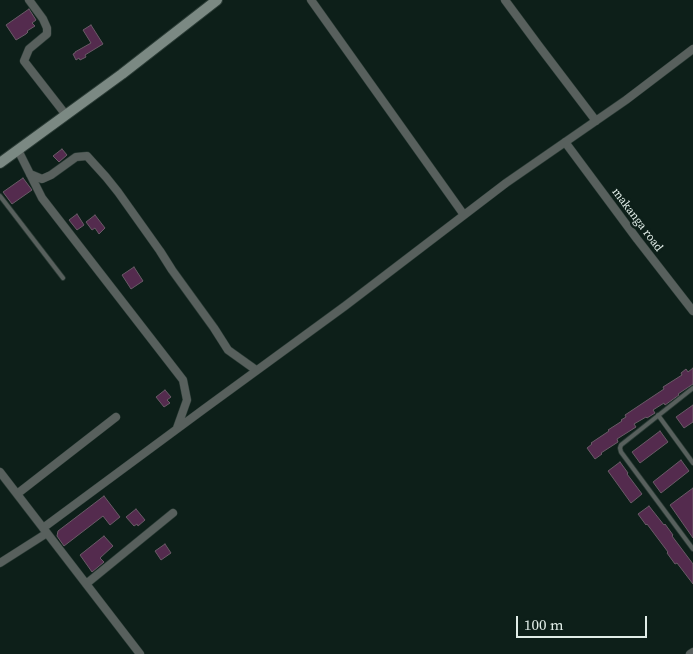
<!DOCTYPE html>
<html>
<head>
<meta charset="utf-8">
<style>
  body { margin:0 }
  #map { position:relative; width:693px; height:654px; overflow:hidden; background:#0d1f19; font-family:"Source Serif 4",serif }
  canvas { display:block }
  .scale { position:absolute; left:516px; top:616px; width:131px; height:22px; box-sizing:border-box; border:2px solid #e0ece7; border-top:0; padding-left:6px; font-size:15px; line-height:18px; white-space:nowrap; color:#e0ece7; -webkit-text-stroke:4px #0d1f19; paint-order:stroke }
</style>
</head>
<body>
<div id="map">
<canvas width="693" height="654"></canvas>
<div class="scale">100 m</div>
</div>
<script>
const g = document.querySelector('canvas').getContext('2d');
g.lineJoin = 'round';
function paint(path, color) { g.fillStyle = color; g.fill(path, 'evenodd'); }
const toPath = rows => new Path2D(rows.map(r => 'M' + r).join(''));
function trace(path, color, width, dash) { g.strokeStyle = color; g.lineWidth = width; g.lineCap = dash ? 'butt' : 'round'; g.setLineDash(dash || []); g.stroke(path); }
function drawText(font, color, halo, rows, align = 'center') {
  g.font = font + ' "Source Serif 4",serif'; g.lineWidth = 5; g.setLineDash([]); g.textBaseline = 'middle'; g.strokeStyle = halo; g.fillStyle = color; for (const [text, x, y, turn = 0] of rows) {
    g.save(); g.translate(x, y); g.rotate((+turn || 0) * Math.PI / 180); g.textAlign = isNaN(turn) ? turn : align; if (halo) g.strokeText(text, 0, 0); g.fillText(text, 0, 0); g.restore();
  }
}
const building = toPath([
  [29,9,36,20,32,23,35,26,27,31,28,32,26,34,16,40,6,25,29,9],
  [91,25,103,44,85,55,86,57,80,60,79,58,76,60,73,54,75,53,75,52,91,43,83,30,91,25],
  [62,149,67,155,59,162,53,156,62,149],
  [23,178,32,190,12,204,3,192,23,178],
  [77,214,84,225,77,230,69,220,77,214],
  [95,215,105,228,99,234,95,228,92,230,86,222,95,215],
  [134,267,143,281,131,289,122,275,134,267],
  [693,368,693,384,678,394,679,395,665,405,664,403,653,410,655,413,647,418,646,417,634,424,636,427,617,439,618,442,601,453,602,454,595,459,587,448,592,444,591,443,609,431,608,430,622,421,621,420,626,417,625,415,664,389,663,387,682,375,681,373,686,369,688,372,693,368],
  [165,390,171,397,167,400,170,403,164,407,156,397,165,390],
  [693,405,693,422,684,428,676,417,693,405],
  [660,431,668,442,640,463,632,452,660,431],
  [681,460,689,471,661,493,653,482,681,460],
  [620,462,628,473,627,474,642,494,631,503,608,471,620,462],
  [693,488,693,538,670,505,693,488],
  [104,496,120,517,110,525,103,516,64,546,57,536,58,531,104,496],
  [649,506,664,525,665,524,673,535,672,536,693,564,693,584,677,563,675,564,667,553,668,552,647,524,646,525,638,514,649,506],
  [136,509,145,520,138,526,137,524,134,526,126,517,136,509],
  [104,536,113,546,100,558,104,562,92,572,80,555,104,536],
  [165,544,171,553,161,560,155,551,165,544]
]);
paint(building, '#542b4e');
trace(building, '#6a5b67', 1);
const lane = toPath([
  [0,196,63,278],
  [693,388,621,445,620,448,621,452,693,549],
  [658,415,693,463]
]);
const street = toPath([
  [29,0,43,19,47,28,47,34,29,49,24,61,66,115],
  [311,0,464,215],
  [505,0,539,46,596,121],
  [565,142,637,239,693,311],
  [18,150,42,198,183,380,187,400,177,428],
  [30,174,42,179,51,175,76,157,87,156,106,177,118,192,160,251,172,270,214,328,228,350,256,370],
  [0,472,140,654],
  [17,494,116,417],
  [43,528,204,409,345,306,506,183,626,100,693,49],
  [0,563,47,533],
  [86,584,173,513],
  [690,654,693,652]
]);
const secondary = toPath([
  [0,163,122,74,217,0]
]);
trace(lane, '#2b3c36', 5.5);
trace(street, '#2b3c36', 9);
trace(secondary, '#2b3c36', 12);
trace(lane, '#58605d', 4);
trace(street, '#58605d', 8);
trace(secondary, '#7b8983', 10);
drawText('12px', '#e0ece7', '#0d1f19', [
  ["makanga road",637,220,53]
]);
</script>
</body>
</html>
